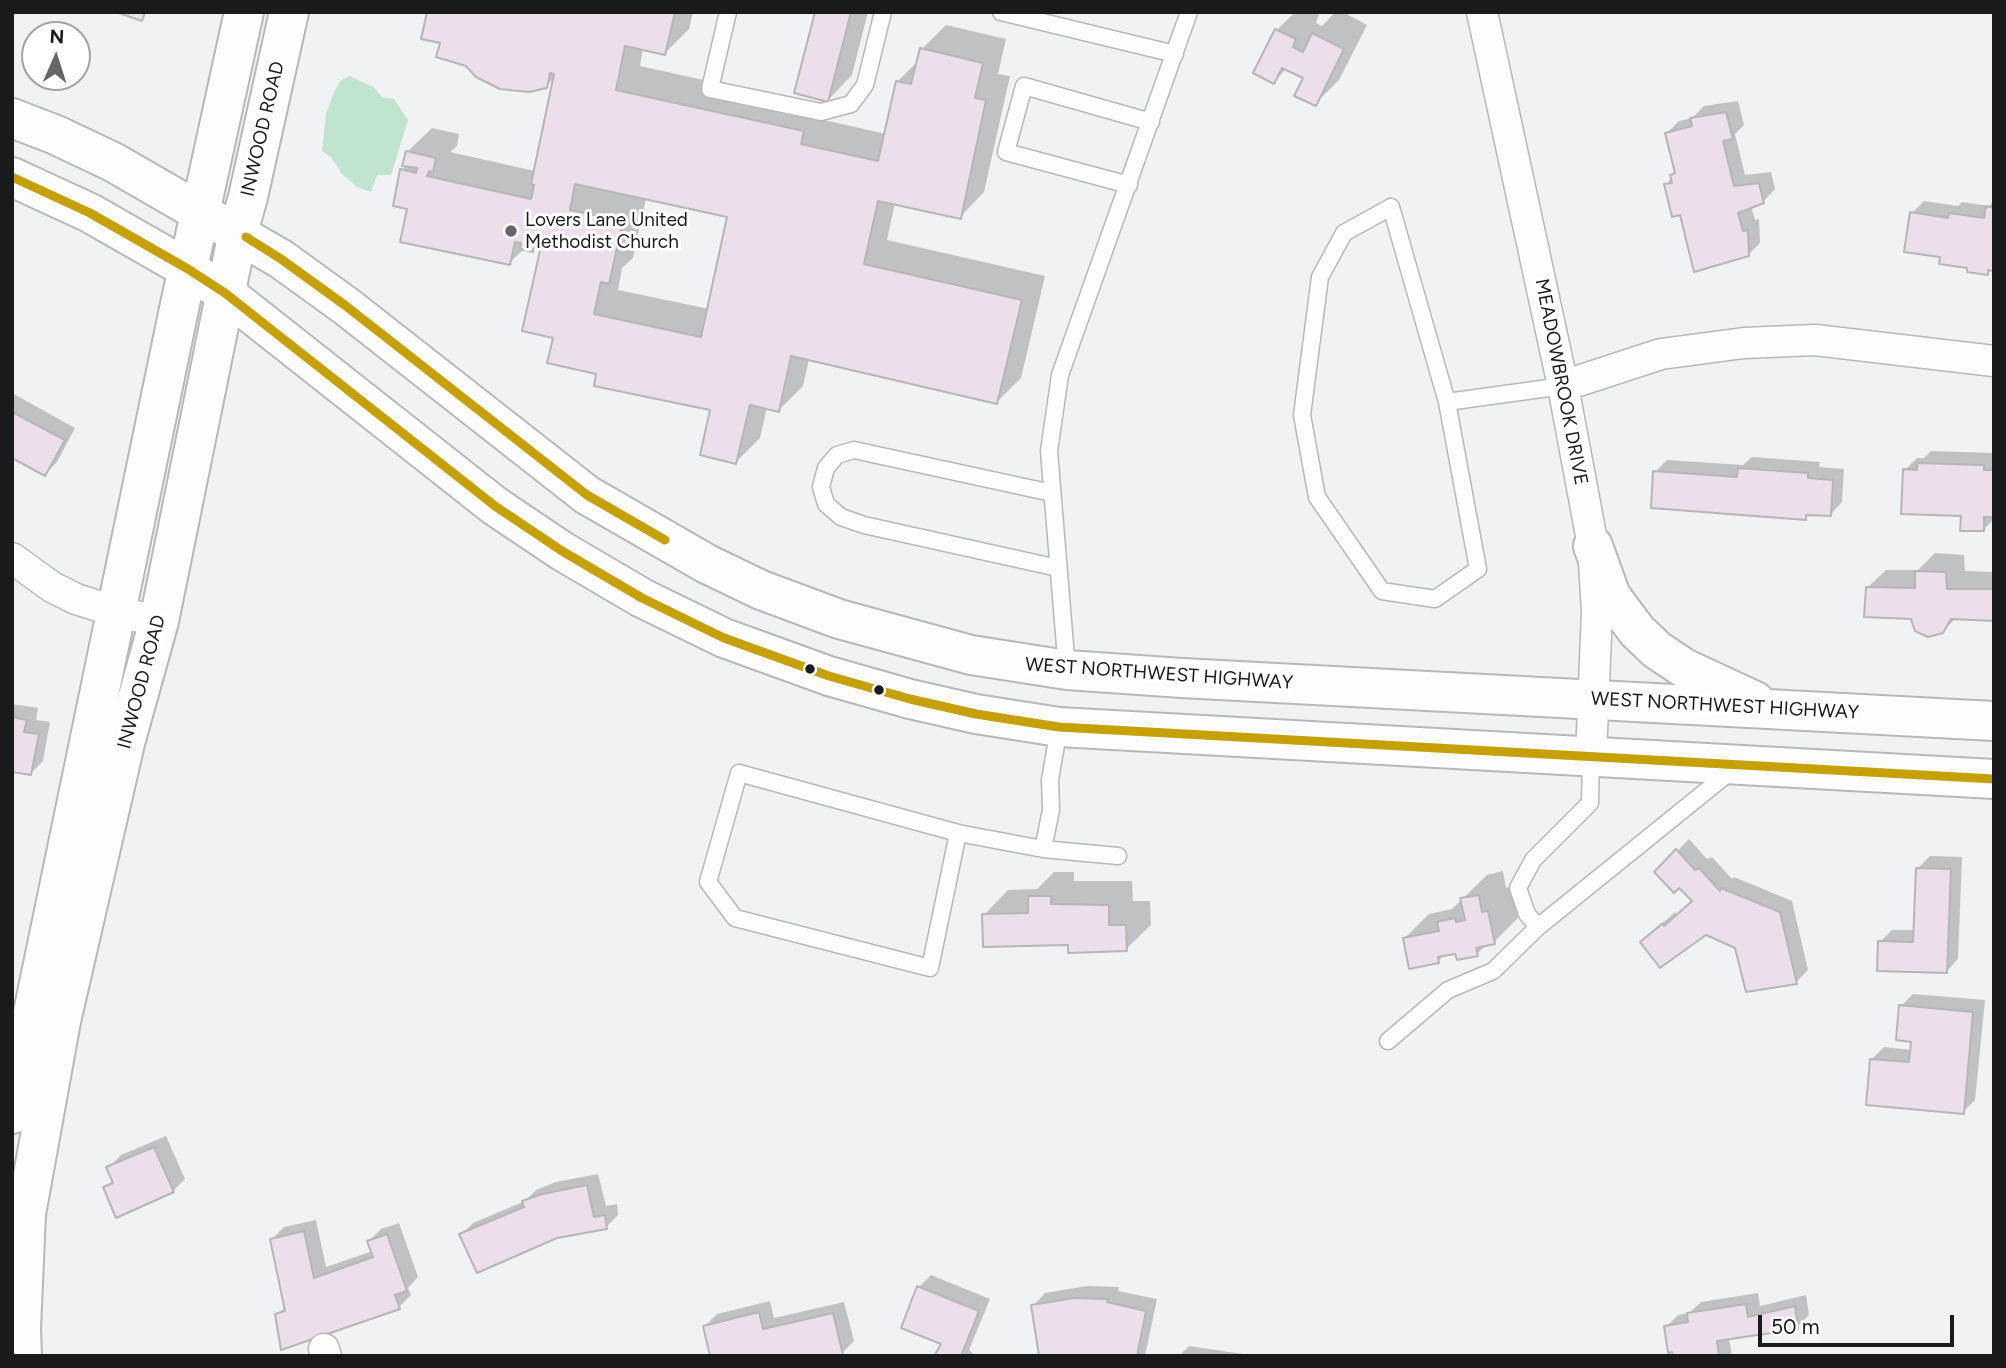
<!DOCTYPE html>
<html>
<head>
<meta charset="utf-8">
<style>
  body { margin:0 }
  #map { position:relative; width:2006px; height:1368px; overflow:hidden; background:#f1f2f3; font-family:Figtree,sans-serif }
  canvas { display:block }
  .frame { position:absolute; inset:0; border:14px solid #191a1b; pointer-events:none }
  .north { position:absolute; left:21px; top:21px; width:70px; height:70px; box-sizing:border-box; background:#fff; border:2px solid #a3a3a4; border-radius:50%; rotate:3deg; font-size:19px; font-weight:700; line-height:28px; text-align:center; color:#191a1b }
  .north::after { content:''; display:block; margin:auto; width:24px; height:32px; background:#656667; clip-path:polygon(50% 0,100% 100%,50% 72%,0 100%) }
  .scale { position:absolute; left:1758px; top:1315px; width:196px; height:32px; box-sizing:border-box; border:4px solid #191a1b; border-top:0; padding-left:9px; font-size:21px; line-height:24px; white-space:nowrap; color:#191a1b; -webkit-text-stroke:5px #fff; paint-order:stroke }
</style>
</head>
<body>
<div id="map">
<canvas width="2006" height="1368"></canvas>
<div class="frame"></div>
<div class="north">N</div>
<div class="scale">50 m</div>
</div>
<script>
const g = document.querySelector('canvas').getContext('2d');
g.lineJoin = 'round';
function paint(path, color) { g.fillStyle = color; g.fill(path, 'evenodd'); }
const toPath = rows => new Path2D(rows.map(r => 'M' + r).join(''));
function trace(path, color, width, dash) { g.strokeStyle = color; g.lineWidth = width; g.lineCap = dash ? 'butt' : 'round'; g.setLineDash(dash || []); g.stroke(path); }
function drawText(font, color, halo, rows, align = 'center') {
  g.font = font + ' Figtree,sans-serif'; g.lineWidth = 6; g.setLineDash([]); g.textBaseline = 'middle'; g.strokeStyle = halo; g.fillStyle = color; for (const [text, x, y, turn = 0] of rows) {
    g.save(); g.translate(x, y); g.rotate((+turn || 0) * Math.PI / 180); g.textAlign = isNaN(turn) ? turn : align; if (halo) g.strokeText(text, 0, 0); g.fillText(text, 0, 0); g.restore();
  }
}
paint(toPath([
  [349,76,374,87,382,97,394,99,408,120,391,175,377,175,371,192,357,187,342,174,331,157,322,151,326,114,334,92,340,81]
]), '#c0e4ce');
paint(toPath([
  [429,12,693,12,689,29,665,53,643,48,640,66,827,107,824,120,886,134,897,82,919,60,922,49,946,25,1006,39,998,74,1010,76,984,192,960,217,895,203,887,240,1045,276,1021,378,997,402,809,359,803,386,779,410,767,407,760,438,736,462,712,409,598,372,555,337,543,244,539,244,532,250,524,249,509,263,409,208,402,170,407,165,407,152,432,128,459,134,457,146,450,152,535,171,555,77,546,86,442,41],
  [646,198,729,215,709,309,618,290,622,268,633,258],
  [816,12,868,12,852,75,828,100],
  [1295,12,1314,12,1319,15,1316,23,1322,26,1335,12,1343,12,1367,25,1339,80,1315,104,1305,77,1287,68,1274,82,1277,30],
  [1738,101,1744,125,1735,134,1745,175,1771,172,1775,189,1763,202,1751,206,1755,220,1759,219,1760,243,1748,255,1681,213,1666,185,1676,171,1667,133,1679,121,1692,118,1704,106],
  [1924,201,1958,206,1962,202,1989,206,1994,201,1994,269,1987,273,1942,256,1912,213],
  [12,393,75,428,57,462,45,474,12,456],
  [1931,451,1994,453,1994,519,1983,530,1905,470,1917,458,1924,458],
  [1752,457,1820,462,1819,467,1844,469,1842,502,1830,515,1810,513,1805,518,1655,472,1667,460,1743,465],
  [1935,553,1964,555,1965,571,1994,572,1994,620,1956,618,1943,631,1912,617,1867,588,1886,570,1918,570],
  [12,704,38,708,36,720,50,722,43,761,31,773,12,770],
  [1689,839,1707,859,1712,857,1732,879,1734,877,1792,901,1808,970,1796,982,1737,947,1706,933,1642,942,1675,912,1677,915,1693,901,1679,886,1657,872],
  [1930,856,1962,857,1958,959,1946,972,1880,942,1892,930,1916,930,1918,868],
  [1503,871,1506,888,1512,887,1518,918,1494,942,1487,944,1477,954,1457,952,1445,954,1438,961,1405,938,1429,914,1452,909,1487,875],
  [1054,872,1074,872,1074,881,1132,881,1133,901,1150,901,1151,925,1126,949,1070,943,984,915,1008,890,1037,889],
  [1913,994,1985,1000,1975,1100,1963,1112,1872,1059,1884,1047,1912,1050,1913,1041,1901,1006],
  [166,1136,185,1179,173,1191,105,1188,114,1179,108,1168,121,1155],
  [598,1174,606,1206,617,1204,618,1215,606,1227,461,1235,473,1223,525,1201,536,1190,556,1182],
  [316,1220,326,1267,373,1251,369,1241,381,1229,399,1223,418,1277,408,1288,411,1295,399,1307,277,1315,286,1306,272,1239,284,1227],
  [931,1275,990,1299,969,1350,976,1356,935,1356,944,1343,919,1287],
  [1087,1286,1119,1287,1118,1291,1157,1299,1145,1356,1041,1356,1033,1306,1045,1293],
  [1758,1293,1760,1306,1806,1295,1809,1315,1797,1327,1729,1338,1732,1356,1675,1356,1666,1327,1678,1315,1689,1313,1701,1302],
  [770,1301,774,1318,844,1302,854,1341,842,1353,830,1356,712,1356,705,1326,717,1314],
  [1189,1346,1257,1356,1179,1356]
]), '#0003');
const building = toPath([
  [116,12,145,12,142,21,116,12],
  [427,12,675,12,665,55,625,46,616,90,804,131,801,144,878,161,896,81,911,84,920,48,983,63,975,98,986,100,961,219,878,201,864,264,1022,300,997,404,791,356,779,412,750,405,736,464,700,455,710,410,594,386,596,374,547,363,553,338,522,331,541,246,534,244,533,252,520,249,521,243,515,242,510,265,400,242,407,209,393,206,400,169,416,173,417,168,402,166,406,151,436,158,433,172,429,171,427,176,531,199,534,185,531,184,554,74,550,73,547,88,529,92,500,89,476,77,466,66,436,57,440,43,421,39,427,12],
  [575,184,727,217,701,337,594,314,601,282,609,284,623,221,570,210,575,184],
  [815,12,851,12,828,102,794,93,815,12],
  [1275,29,1296,39,1293,47,1303,52,1312,33,1344,49,1316,106,1294,96,1303,78,1282,68,1274,84,1253,73,1275,29],
  [1726,112,1733,139,1723,141,1734,186,1759,183,1764,203,1738,213,1743,231,1748,230,1749,256,1694,272,1680,215,1672,217,1664,184,1672,183,1670,175,1675,173,1665,133,1692,126,1690,118,1726,112],
  [1986,206,1994,208,1994,271,1988,270,1988,275,1967,272,1967,268,1939,264,1940,257,1904,252,1910,212,1948,218,1949,213,1984,218,1986,206],
  [12,412,65,440,45,476,12,458,12,412],
  [1917,463,1984,465,1984,470,1994,470,1994,517,1984,517,1984,531,1960,531,1961,516,1901,514,1903,469,1917,470,1917,463],
  [1738,468,1808,473,1808,478,1833,480,1831,516,1806,515,1806,520,1651,508,1653,471,1737,477,1738,468],
  [1915,571,1946,572,1947,589,1994,589,1994,621,1951,619,1943,633,1928,637,1915,631,1911,619,1864,617,1866,587,1915,588,1915,571],
  [12,717,27,720,24,732,39,734,31,775,12,772,12,717],
  [1676,849,1695,870,1699,868,1720,891,1721,888,1780,912,1797,984,1746,992,1735,948,1706,935,1660,968,1640,942,1663,923,1664,926,1692,901,1679,888,1674,893,1654,872,1676,849],
  [1916,868,1951,869,1947,973,1877,971,1878,941,1913,942,1916,868],
  [1479,895,1482,912,1488,911,1495,944,1476,948,1478,956,1457,960,1455,954,1438,957,1439,963,1409,969,1403,938,1439,931,1437,922,1455,918,1456,922,1465,920,1460,898,1479,895],
  [1028,896,1051,896,1051,904,1109,905,1109,925,1126,925,1127,951,1068,953,1068,945,983,947,982,914,1028,913,1028,896],
  [1899,1005,1973,1012,1964,1114,1866,1105,1870,1059,1909,1062,1911,1042,1896,1040,1899,1005],
  [154,1147,174,1192,116,1218,103,1187,113,1183,106,1167,154,1147],
  [587,1185,594,1217,605,1215,607,1229,557,1238,477,1273,459,1234,524,1207,522,1201,542,1194,587,1185],
  [304,1231,314,1278,373,1257,367,1241,387,1234,407,1291,395,1295,400,1309,281,1350,275,1314,285,1311,270,1239,304,1231],
  [917,1286,979,1311,961,1356,934,1356,941,1344,901,1328,917,1286],
  [1074,1298,1108,1299,1107,1302,1146,1311,1137,1356,1039,1356,1031,1305,1074,1298],
  [1746,1304,1748,1317,1795,1306,1798,1329,1717,1341,1719,1356,1673,1356,1672,1352,1668,1353,1664,1326,1688,1322,1687,1313,1746,1304],
  [759,1312,763,1329,833,1313,843,1355,710,1356,703,1326,759,1312]
]);
paint(building, '#ecdeea');
trace(building, '#b5b6b6', 2);
const service = toPath([
  [728,12,710,89,821,112,851,104,865,85,883,12],
  [1001,12,1175,54],
  [1129,185,1006,152,1024,86,1151,122],
  [1391,207,1447,402,1478,569,1435,599,1382,591,1317,497,1302,415,1320,277,1344,233,1391,207],
  [1447,402,1563,386],
  [1052,493,854,450,837,455,826,468,821,487,826,504,841,517,864,525,1058,568],
  [1067,670,1049,451,1060,375,1189,12],
  [1591,756,1590,803,1533,860,1518,888,1527,914,1538,927,1731,771],
  [958,833,739,773,708,882,735,918,930,968,958,833,1043,849,1051,810,1050,780,1059,727],
  [1043,849,1118,856],
  [1388,1041,1448,990,1493,971,1538,927]
]);
const minor = toPath([
  [1482,12,1563,386,1593,546,1597,612,1591,756],
  [1563,386,1661,354,1744,343,1815,340,1994,361],
  [12,558,52,587,76,599,117,612,159,621],
  [324,1349,326,1356]
]);
const secondary = toPath([
  [12,1114,179,309,244,12],
  [22,1356,21,1329,26,1214,61,1021,125,743,159,621,238,232,248,197,289,12]
]);
const primary = toPath([
  [12,118,56,135,113,162,281,259,346,306,587,495,707,564,761,590,839,619,971,655,1067,670,1182,678,1994,721],
  [12,177,90,213,188,269,225,293,495,506,562,551,642,598,724,638,829,676,910,699,976,714,1059,727,1994,779],
  [1593,546,1611,596,1637,631,1657,650,1684,668,1755,701]
]);
trace(service, '#b8b8b9', 19);
trace(minor, '#b8b8b9', 33);
trace(secondary, '#b8b8b9', 42);
trace(primary, '#b8b8b9', 42);
trace(service, '#fdfdfd', 16);
trace(minor, '#fdfdfd', 30);
trace(secondary, '#fdfdfd', 38);
trace(primary, '#fdfdfd', 38);
trace(toPath([
  [12,177,90,213,188,269,225,293,495,506,562,551,642,598,724,638,829,676,910,699,976,714,1059,727,1994,779],
  [246,237,281,259,346,306,587,495,665,540]
]), '#c6a007', 9);
for (const [x, y, r, color] of [
  [511,231,7,"#656667"],
  [810,669,6,"#191a1b"],
  [879,690,6,"#191a1b"]
]) { const dot = new Path2D(); dot.arc(x, y, r, 0, 2 * Math.PI); g.fillStyle = color; g.fill(dot); trace(dot, '#fff', 2.5); }
drawText('19px', '#191a1b', '#fff', [
  ["INWOOD ROAD",263,129,-77],
  ["MEADOWBROOK DRIVE",1561,382,79],
  ["WEST NORTHWEST HIGHWAY",1159,674,4],
  ["INWOOD ROAD",142,682,-75],
  ["WEST NORTHWEST HIGHWAY",1725,706,3]
]);
drawText('19px', '#191a1b', '#fff', [
  ["Lovers Lane United",525,220],
  ["Methodist Church",525,242]
], 'left');
</script>
</body>
</html>
